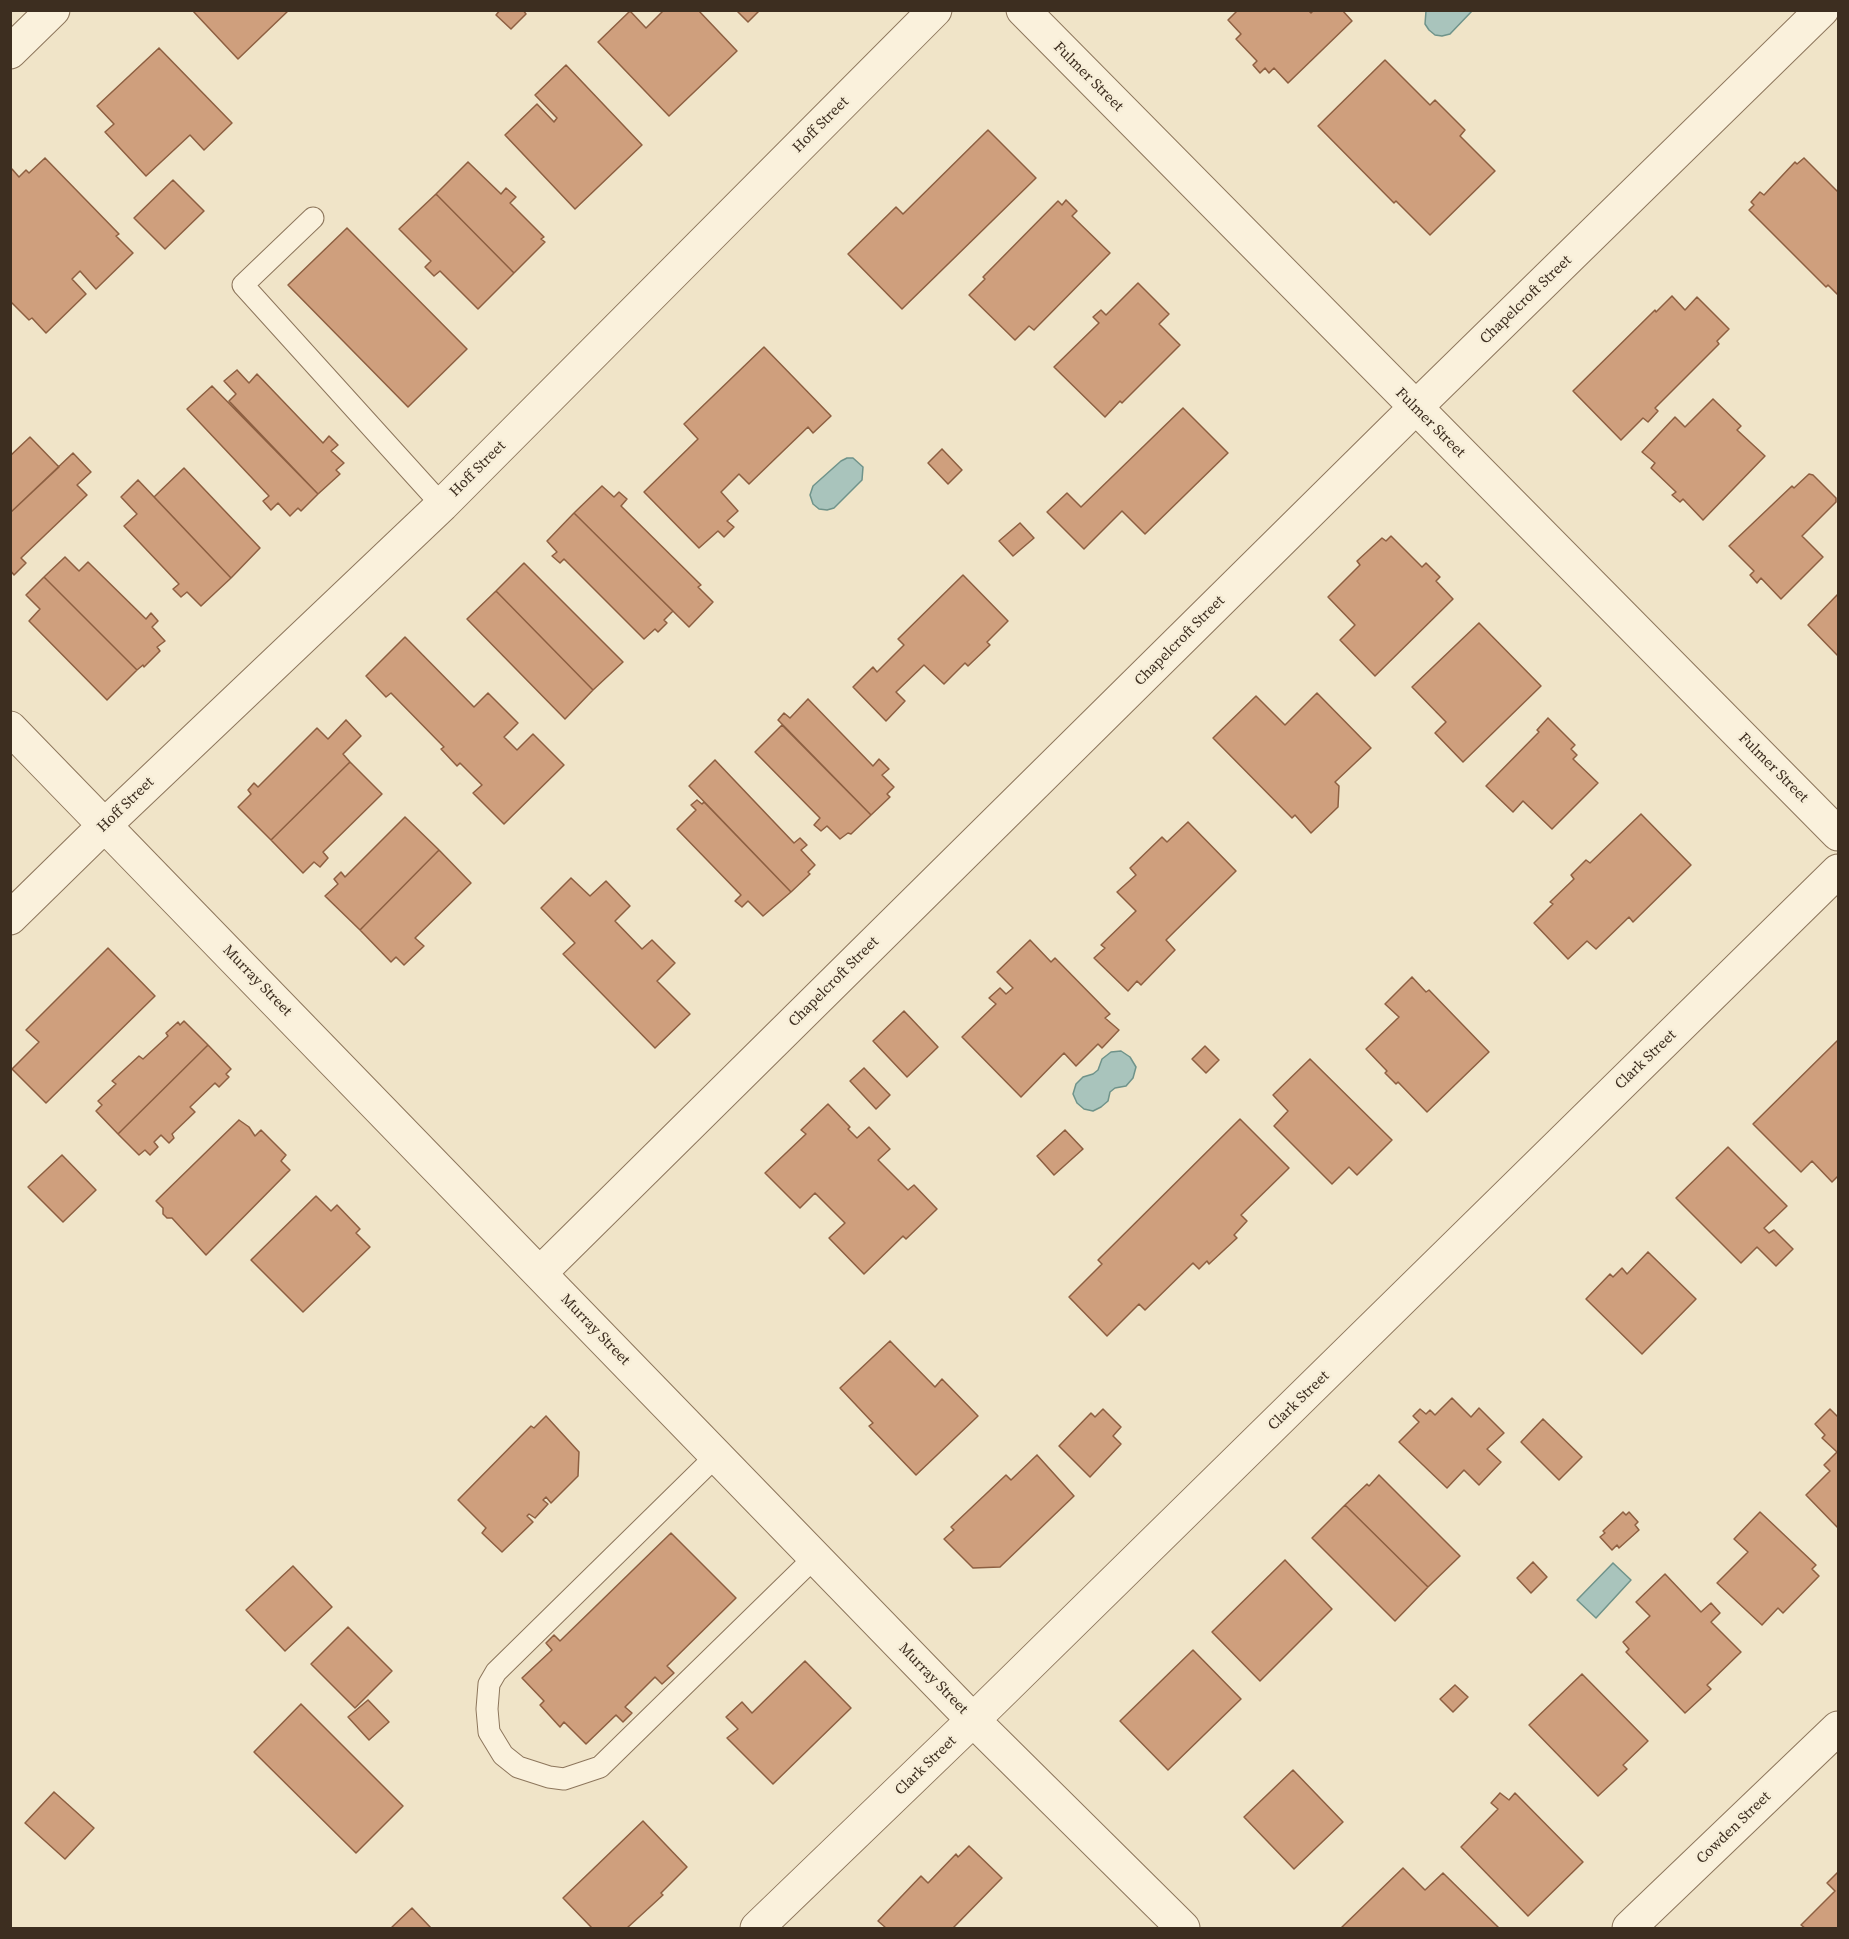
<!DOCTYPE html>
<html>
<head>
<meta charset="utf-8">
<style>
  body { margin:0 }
  #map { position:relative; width:1849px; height:1939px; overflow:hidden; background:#f0e4c8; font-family:"Source Serif 4",serif }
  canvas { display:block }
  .frame { position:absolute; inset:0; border:12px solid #3d2e20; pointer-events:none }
</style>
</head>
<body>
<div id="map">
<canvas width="1849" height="1939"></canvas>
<div class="frame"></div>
</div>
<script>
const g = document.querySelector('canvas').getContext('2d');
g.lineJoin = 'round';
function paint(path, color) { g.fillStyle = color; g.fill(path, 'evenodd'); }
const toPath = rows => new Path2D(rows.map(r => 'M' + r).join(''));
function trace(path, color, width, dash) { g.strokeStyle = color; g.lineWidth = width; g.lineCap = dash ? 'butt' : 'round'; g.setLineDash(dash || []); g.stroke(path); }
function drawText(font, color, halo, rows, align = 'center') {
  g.font = font + ' "Source Serif 4",serif'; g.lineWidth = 5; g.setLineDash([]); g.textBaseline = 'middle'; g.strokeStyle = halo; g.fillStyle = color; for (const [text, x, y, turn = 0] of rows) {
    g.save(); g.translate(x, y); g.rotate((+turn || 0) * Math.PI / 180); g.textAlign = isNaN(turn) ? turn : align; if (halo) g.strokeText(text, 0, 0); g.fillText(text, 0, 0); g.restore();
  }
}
const water = toPath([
  [1426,11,1426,10,1472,11,1450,34,1442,36,1435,35,1429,30,1425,24,1426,11],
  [847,458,853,458,863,467,862,480,834,508,827,510,819,509,813,504,810,495,813,486,841,461,847,458],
  [1121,1051,1130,1057,1136,1067,1133,1078,1126,1086,1115,1088,1110,1092,1108,1101,1101,1107,1093,1111,1084,1109,1077,1103,1073,1094,1076,1084,1083,1077,1093,1074,1098,1070,1102,1059,1111,1052,1121,1051],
  [1613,1563,1631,1580,1596,1618,1577,1600,1613,1563]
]);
paint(water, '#a9c4bc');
trace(water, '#6f938a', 1.5);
const building = toPath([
  [192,10,289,10,238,59,192,10],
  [500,10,523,10,526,14,511,29,496,15,500,10],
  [664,10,698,10,737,51,669,116,598,42,630,11,646,28,664,10],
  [736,10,760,10,748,22,736,10],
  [1238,10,1308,10,1311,13,1314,10,1342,10,1352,21,1288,83,1274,68,1269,73,1265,68,1260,73,1253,65,1257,61,1236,39,1241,34,1228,20,1238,10],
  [159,48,232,123,204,150,190,135,146,176,105,132,114,124,97,106,159,48],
  [1385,60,1430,105,1435,100,1465,130,1460,136,1495,171,1430,235,1396,201,1394,203,1318,126,1385,60],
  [566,65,642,145,575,209,505,135,537,104,554,122,557,118,535,95,566,65],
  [988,130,1036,178,902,309,848,254,896,207,903,214,988,130],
  [45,158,119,234,116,236,133,253,96,289,80,271,72,279,86,294,46,333,32,318,29,320,10,301,10,171,12,169,19,177,26,170,29,173,45,158],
  [1804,158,1838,192,1838,295,1828,285,1826,287,1749,210,1754,205,1751,202,1760,192,1764,195,1795,162,1797,164,1804,158],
  [468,162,501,194,506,188,516,197,510,203,544,237,541,239,545,242,514,273,436,194,468,162],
  [173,180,204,211,165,249,134,218,173,180],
  [436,194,514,273,478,309,440,271,434,276,425,267,431,261,399,229,436,194],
  [1066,200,1077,211,1072,216,1110,253,1034,330,1029,326,1015,340,969,295,985,279,983,277,1058,201,1062,205,1066,200],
  [347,228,467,349,408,407,288,285,347,228],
  [1138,283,1169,314,1159,324,1180,345,1122,403,1120,401,1105,417,1054,367,1099,323,1093,317,1101,310,1106,315,1138,283],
  [1672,296,1685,310,1697,297,1729,329,1717,341,1719,344,1655,408,1658,411,1648,422,1643,418,1621,440,1573,391,1655,310,1656,312,1672,296],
  [764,347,831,416,813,433,808,427,749,484,739,474,721,492,738,511,727,521,734,527,724,537,718,531,699,548,644,492,698,439,684,424,764,347],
  [237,370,249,383,257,374,323,443,329,436,338,445,331,451,344,463,336,470,340,474,318,494,229,401,236,394,224,381,237,370],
  [212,386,318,494,301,511,298,508,290,516,278,503,271,510,263,501,269,496,187,409,212,386],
  [1713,399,1741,426,1737,430,1765,456,1703,520,1683,499,1680,502,1672,495,1676,492,1651,468,1655,463,1642,452,1675,417,1685,427,1713,399],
  [1183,408,1228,453,1145,534,1122,511,1084,549,1047,512,1067,493,1081,507,1183,408],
  [30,437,59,467,10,513,10,456,30,437],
  [942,449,962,470,948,484,928,463,942,449],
  [73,453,91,472,77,485,87,495,21,558,26,563,14,575,10,570,10,513,73,453],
  [184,468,260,548,231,578,154,497,184,468],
  [1809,474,1813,475,1836,498,1836,502,1802,536,1823,557,1781,599,1761,578,1757,583,1750,575,1754,571,1729,546,1792,486,1794,488,1809,474],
  [138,480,231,578,201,606,187,592,181,597,173,589,179,584,124,526,137,514,121,497,138,480],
  [602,486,614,497,619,492,627,499,621,506,701,585,698,587,713,602,689,627,574,513,602,486],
  [574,513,673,611,664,620,667,623,658,632,655,629,644,639,564,559,560,563,552,556,557,552,547,541,574,513],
  [1020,523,1034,538,1013,556,999,541,1020,523],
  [1391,536,1422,567,1426,563,1440,577,1436,581,1453,599,1375,676,1340,640,1355,625,1328,597,1360,565,1357,561,1382,538,1386,541,1391,536],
  [65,557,79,571,88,562,146,619,151,613,158,621,152,627,165,641,157,647,160,651,144,667,143,665,137,670,44,577,65,557],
  [524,563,623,662,593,690,496,591,524,563],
  [963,575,1008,621,987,642,990,645,968,666,965,663,944,684,924,665,896,692,905,701,886,721,853,687,873,667,877,672,904,645,898,639,963,575],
  [44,577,137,670,107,700,29,621,40,609,26,595,44,577],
  [496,591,593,690,565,719,467,619,496,591],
  [1838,594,1838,656,1808,625,1838,594],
  [1479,623,1541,686,1463,762,1435,733,1446,722,1412,687,1479,623],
  [405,637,474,707,488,693,518,723,504,737,517,750,533,734,564,765,504,824,473,793,482,785,460,763,457,766,441,749,444,747,391,693,386,697,366,676,405,637],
  [1317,693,1371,748,1335,782,1339,786,1338,807,1311,833,1295,815,1292,818,1213,738,1256,696,1285,725,1317,693],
  [808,699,873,766,879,759,889,769,882,775,894,787,887,794,890,797,871,815,778,720,784,713,790,718,808,699],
  [1548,718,1575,745,1571,749,1577,755,1573,759,1598,783,1552,829,1523,801,1513,812,1486,786,1539,732,1537,730,1548,718],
  [346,720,361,736,343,754,350,762,271,840,238,807,251,794,248,790,254,783,258,787,317,728,328,739,346,720],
  [782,725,871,815,851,834,848,833,840,839,827,826,821,831,814,825,820,818,755,752,782,725],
  [715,760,794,843,800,838,807,845,801,850,815,865,808,872,810,874,791,892,689,786,715,760],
  [350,762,382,794,323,852,328,858,320,867,314,862,303,873,271,840,350,762],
  [697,800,702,804,704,802,791,892,763,916,748,901,742,907,735,901,741,895,677,829,696,810,691,805,697,800],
  [1641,814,1691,865,1633,922,1629,917,1596,949,1587,941,1568,959,1534,923,1553,904,1550,902,1574,879,1571,875,1586,860,1590,863,1641,814],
  [405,817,439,850,360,930,325,896,338,884,334,879,341,872,345,877,405,817],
  [1188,822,1236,871,1166,940,1175,950,1141,985,1137,981,1128,991,1094,958,1105,948,1101,945,1136,911,1117,892,1136,875,1130,868,1162,837,1167,842,1188,822],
  [439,850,471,883,415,938,424,946,404,965,396,957,391,962,360,930,439,850],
  [571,878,590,896,606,881,630,906,615,921,642,949,652,940,675,963,657,981,690,1014,655,1048,563,954,575,943,541,908,571,878],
  [1030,940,1051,962,1055,958,1110,1014,1105,1018,1119,1030,1102,1048,1098,1044,1076,1066,1064,1053,1021,1097,962,1037,996,1004,989,998,1000,988,1006,994,1013,988,997,972,1030,940],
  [108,948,155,996,46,1103,12,1069,39,1042,26,1030,108,948],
  [1412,977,1426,992,1429,990,1489,1052,1427,1112,1398,1082,1396,1084,1385,1073,1387,1071,1366,1049,1399,1017,1385,1004,1412,977],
  [904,1011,938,1047,907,1077,873,1041,904,1011],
  [184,1021,208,1045,118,1134,96,1111,102,1105,98,1101,116,1084,112,1081,139,1056,143,1059,168,1036,166,1033,178,1022,180,1025,184,1021],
  [1838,1040,1838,1176,1832,1182,1812,1161,1801,1172,1753,1124,1838,1040],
  [208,1045,231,1069,226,1074,229,1077,219,1087,215,1083,190,1107,195,1112,172,1134,174,1138,169,1143,161,1135,154,1142,158,1147,150,1155,145,1150,139,1155,118,1134,208,1045],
  [1205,1046,1219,1060,1206,1073,1192,1059,1205,1046],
  [1310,1059,1392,1140,1357,1175,1349,1167,1332,1184,1274,1126,1288,1111,1273,1095,1310,1059],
  [864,1068,890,1095,876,1109,850,1081,864,1068],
  [828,1104,850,1127,848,1129,857,1138,869,1127,890,1149,878,1160,908,1190,914,1185,937,1209,906,1239,903,1236,864,1274,829,1238,845,1223,815,1193,800,1208,765,1173,806,1134,801,1130,828,1104],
  [1240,1119,1289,1168,1241,1215,1247,1221,1234,1235,1237,1238,1209,1264,1207,1261,1199,1269,1193,1263,1145,1310,1139,1304,1107,1336,1069,1297,1102,1264,1098,1260,1240,1119],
  [239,1120,249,1127,255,1136,261,1130,286,1155,281,1161,290,1170,206,1255,172,1218,167,1218,163,1214,163,1208,156,1201,239,1120],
  [1065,1130,1083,1149,1054,1175,1037,1156,1065,1130],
  [1728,1147,1787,1206,1764,1228,1769,1233,1774,1230,1793,1249,1776,1266,1757,1247,1741,1263,1676,1198,1728,1147],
  [62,1155,96,1190,63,1222,28,1187,62,1155],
  [316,1196,331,1211,337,1205,360,1229,356,1233,370,1247,303,1312,251,1260,316,1196],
  [1648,1252,1696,1299,1642,1354,1586,1299,1610,1274,1613,1277,1622,1268,1627,1274,1648,1252],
  [890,1341,935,1387,942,1379,978,1416,916,1475,869,1426,873,1423,840,1388,890,1341],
  [1452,1398,1471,1417,1479,1408,1504,1433,1487,1449,1501,1462,1479,1485,1464,1470,1447,1488,1399,1442,1419,1422,1413,1416,1420,1409,1426,1414,1430,1410,1435,1415,1452,1398],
  [1103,1409,1121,1427,1113,1436,1121,1444,1090,1477,1059,1446,1091,1413,1095,1417,1103,1409],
  [1830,1409,1838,1417,1838,1528,1806,1495,1830,1471,1824,1465,1837,1452,1822,1438,1825,1435,1815,1424,1830,1409],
  [546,1416,579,1452,578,1476,551,1503,546,1497,543,1500,548,1504,535,1518,529,1514,527,1516,533,1522,502,1552,482,1533,486,1528,458,1500,531,1426,534,1428,546,1416],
  [1543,1419,1582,1457,1559,1480,1521,1442,1543,1419],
  [1037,1455,1074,1496,1000,1567,973,1568,944,1539,954,1530,951,1527,1006,1475,1011,1480,1037,1455],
  [1379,1475,1460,1556,1428,1587,1345,1505,1367,1484,1369,1486,1379,1475],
  [1345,1505,1428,1587,1395,1621,1312,1538,1345,1505],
  [1623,1512,1626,1515,1629,1512,1638,1522,1635,1525,1639,1530,1619,1548,1617,1545,1612,1550,1600,1537,1605,1533,1603,1531,1623,1512],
  [1760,1512,1816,1565,1812,1569,1819,1576,1783,1613,1778,1608,1762,1625,1717,1583,1748,1552,1734,1539,1760,1512],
  [671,1533,736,1598,667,1666,674,1673,662,1684,655,1677,625,1707,632,1713,623,1722,616,1715,586,1744,564,1722,560,1727,540,1705,544,1701,522,1678,552,1650,546,1643,554,1635,560,1641,671,1533],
  [1285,1560,1332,1609,1260,1681,1212,1632,1285,1560],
  [1533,1562,1547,1577,1531,1593,1517,1578,1533,1562],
  [293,1566,332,1607,285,1651,246,1610,293,1566],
  [1665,1574,1701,1612,1711,1603,1720,1613,1711,1622,1741,1652,1707,1685,1711,1689,1685,1713,1626,1652,1629,1649,1623,1642,1650,1616,1636,1602,1665,1574],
  [348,1627,392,1671,355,1708,311,1664,348,1627],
  [1193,1650,1241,1699,1168,1770,1120,1721,1193,1650],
  [805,1661,851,1708,773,1784,727,1738,738,1729,726,1717,742,1702,752,1713,805,1661],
  [1582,1674,1648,1741,1623,1765,1627,1769,1598,1796,1529,1725,1582,1674],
  [1455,1685,1468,1697,1453,1712,1440,1699,1455,1685],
  [368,1700,389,1722,369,1740,348,1717,368,1700],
  [301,1704,403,1806,356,1853,254,1752,301,1704],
  [1293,1770,1343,1822,1294,1869,1244,1817,1293,1770],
  [54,1792,94,1828,65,1859,25,1823,54,1792],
  [1500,1793,1509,1800,1515,1793,1583,1862,1528,1916,1461,1847,1498,1809,1491,1803,1500,1793],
  [643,1821,687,1867,661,1893,663,1895,627,1928,592,1928,563,1898,643,1821],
  [969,1846,1002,1878,953,1928,886,1928,878,1921,921,1876,928,1883,956,1854,958,1857,969,1846],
  [1403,1868,1425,1890,1443,1873,1499,1928,1341,1928,1403,1868],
  [1838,1872,1838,1928,1805,1928,1801,1925,1835,1891,1827,1883,1838,1872],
  [412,1908,431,1928,391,1928,412,1908]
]);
paint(building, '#cf9f7d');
trace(building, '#8d5f41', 1.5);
const lane = toPath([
  [313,218,243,285,442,505],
  [716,1456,496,1672,489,1684,487,1709,489,1732,503,1755,518,1767,549,1777,564,1779,600,1767,815,1557]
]);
const street = toPath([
  [1023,10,1838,834],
  [10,52,53,10],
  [10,728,973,1720,1183,1928],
  [10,918,106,824,442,505,935,10],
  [540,1273,1415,408,1822,10],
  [757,1928,973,1720,1838,871],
  [1629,1928,1838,1728]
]);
trace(lane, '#8d765c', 23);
trace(street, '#8d765c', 35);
trace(lane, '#faf1dc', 21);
trace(street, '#faf1dc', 33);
drawText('15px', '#3d2e20', '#f7eed8', [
  ["Fulmer Street",1088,77,45],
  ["Hoff Street",821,125,-45],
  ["Chapelcroft Street",1526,300,-44],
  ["Fulmer Street",1430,423,45],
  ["Hoff Street",478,469,-45],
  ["Chapelcroft Street",1180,641,-45],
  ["Fulmer Street",1773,768,45],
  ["Hoff Street",126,805,-44],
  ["Murray Street",257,981,46],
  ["Chapelcroft Street",834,982,-45],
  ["Clark Street",1646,1060,-44],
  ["Murray Street",595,1330,46],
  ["Clark Street",1299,1401,-44],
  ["Murray Street",933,1679,46],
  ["Clark Street",926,1766,-44],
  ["Cowden Street",1734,1828,-44]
]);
</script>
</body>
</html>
